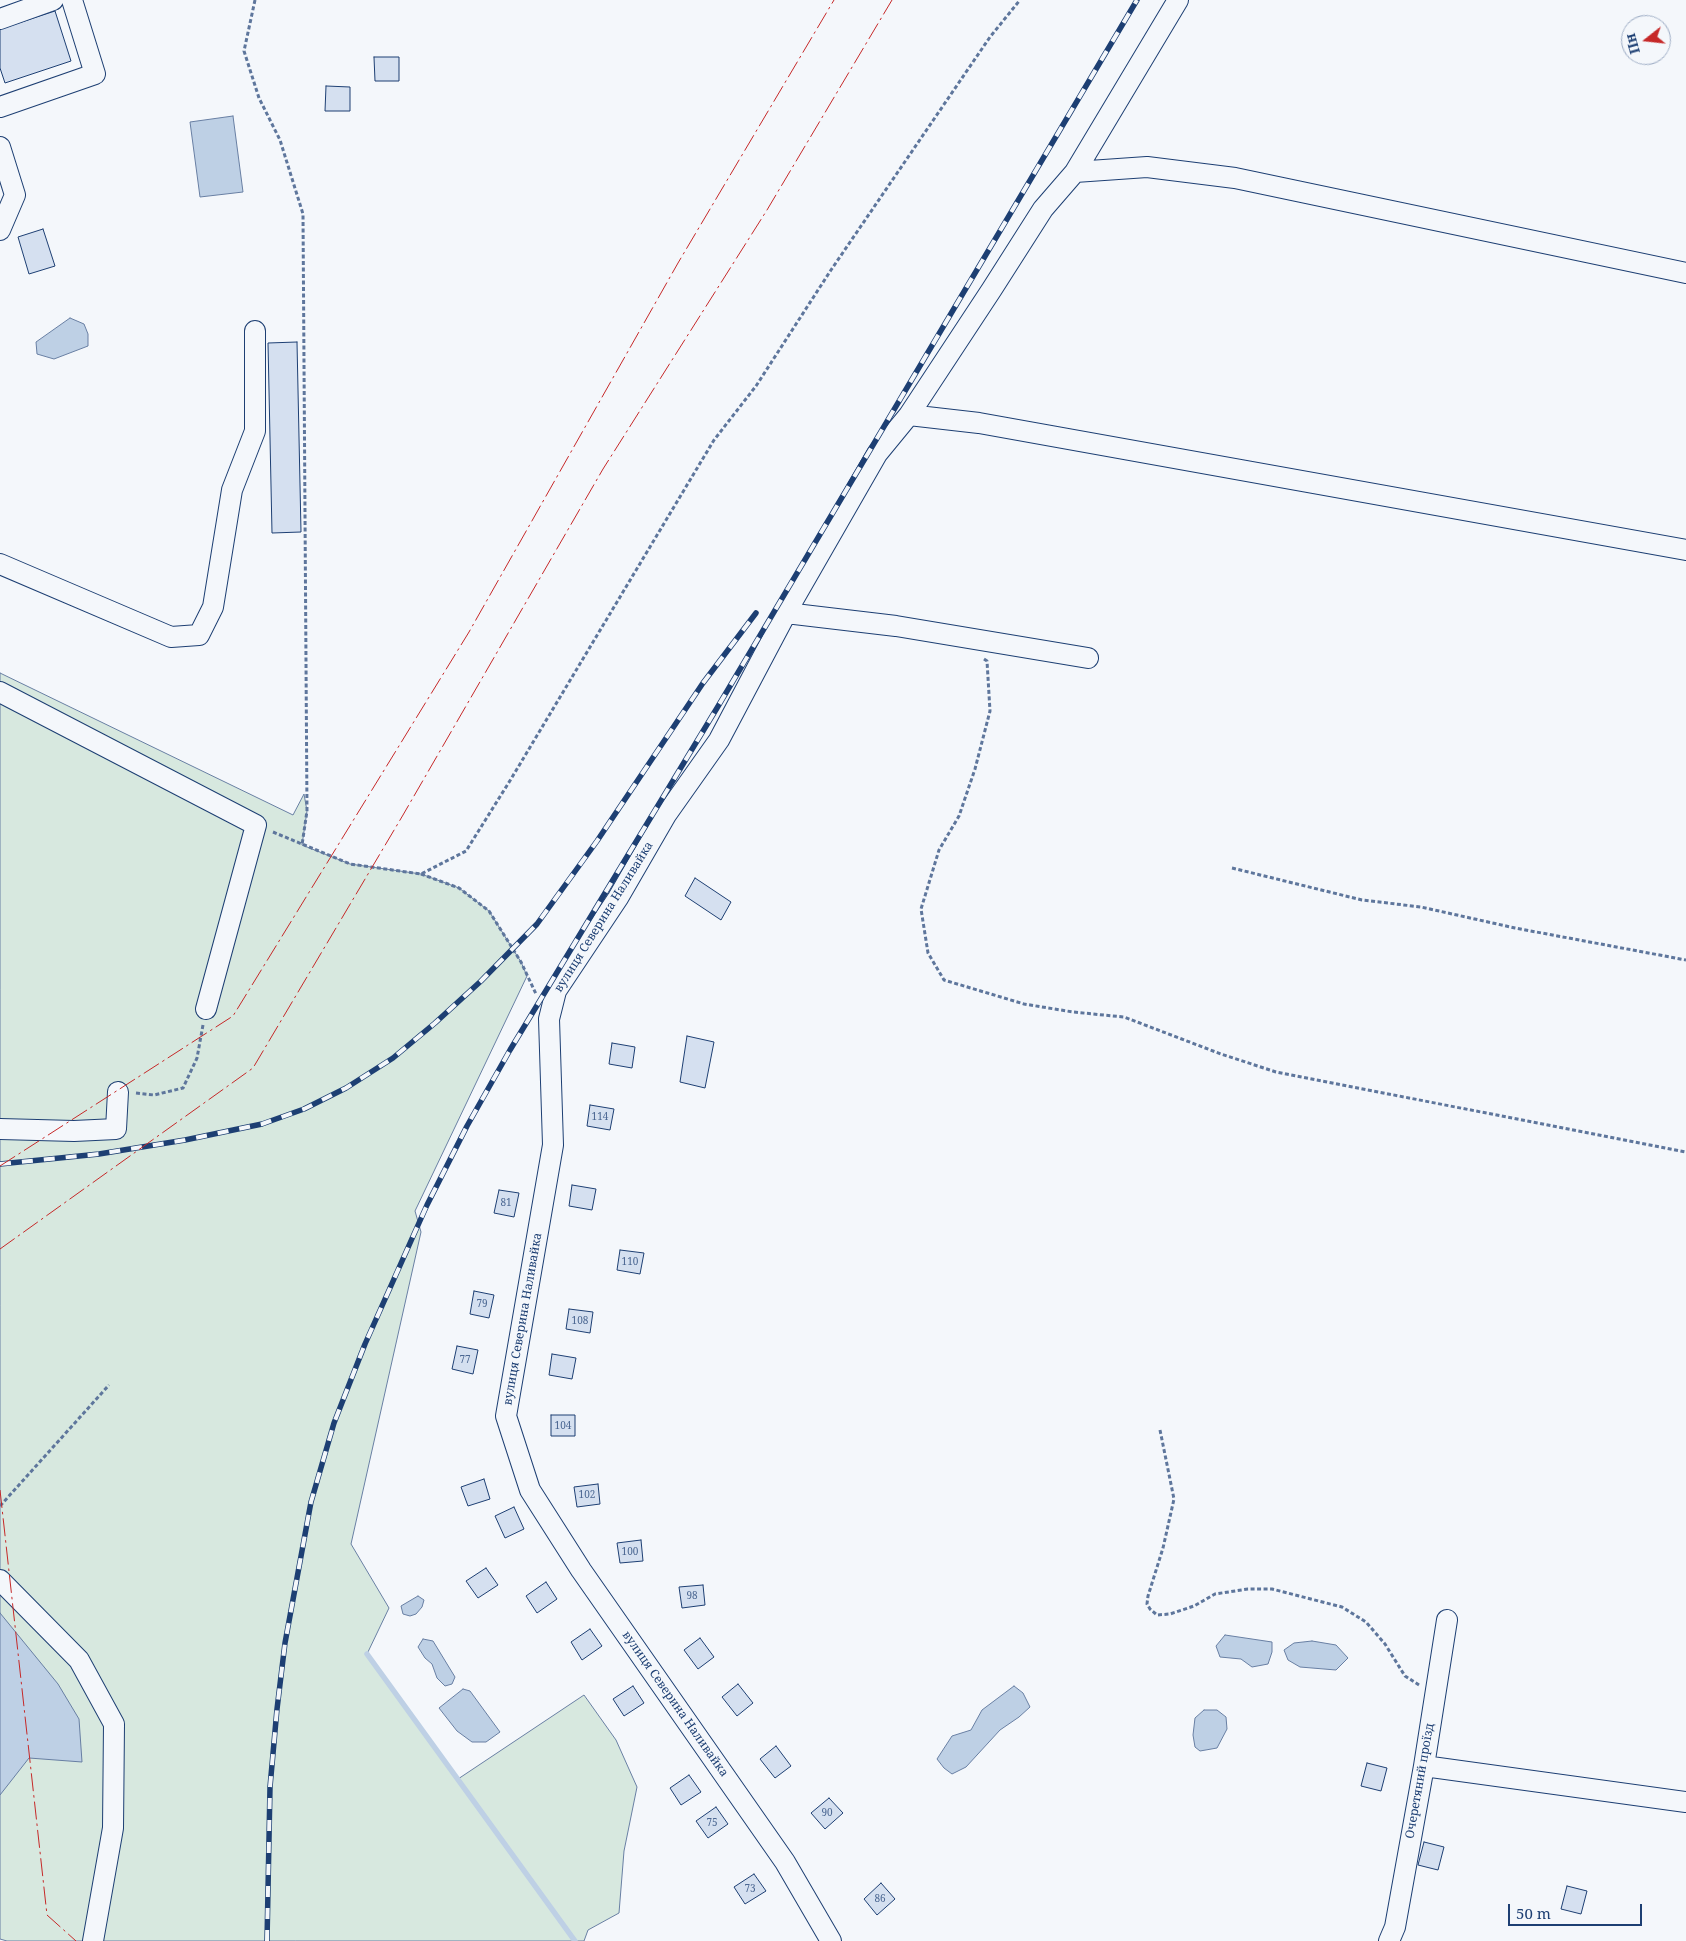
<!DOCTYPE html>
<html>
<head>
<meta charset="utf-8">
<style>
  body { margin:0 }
  #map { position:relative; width:1686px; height:1941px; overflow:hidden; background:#f4f7fb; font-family:"Noto Serif",serif }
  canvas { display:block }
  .north { position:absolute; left:1621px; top:15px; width:50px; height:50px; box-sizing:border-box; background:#f4f7fb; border:1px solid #9eadc5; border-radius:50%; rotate:254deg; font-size:14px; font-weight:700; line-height:20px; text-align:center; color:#1d3f73 }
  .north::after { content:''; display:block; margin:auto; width:18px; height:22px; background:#c62828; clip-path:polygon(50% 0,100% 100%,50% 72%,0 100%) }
  .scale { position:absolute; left:1508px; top:1904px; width:134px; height:22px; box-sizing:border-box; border:2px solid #1d3f73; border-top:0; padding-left:6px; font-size:15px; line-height:18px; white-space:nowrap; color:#1d3f73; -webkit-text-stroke:4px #f4f7fb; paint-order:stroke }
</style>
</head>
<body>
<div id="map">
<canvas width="1686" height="1941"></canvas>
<div class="north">Пн</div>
<div class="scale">50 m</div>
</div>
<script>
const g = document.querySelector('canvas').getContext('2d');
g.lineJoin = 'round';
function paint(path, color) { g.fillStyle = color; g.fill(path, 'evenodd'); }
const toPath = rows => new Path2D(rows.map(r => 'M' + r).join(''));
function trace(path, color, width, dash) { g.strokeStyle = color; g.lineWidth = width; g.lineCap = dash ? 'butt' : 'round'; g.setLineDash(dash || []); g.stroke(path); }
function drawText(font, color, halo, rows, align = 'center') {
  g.font = font + ' "Noto Serif",serif'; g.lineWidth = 4; g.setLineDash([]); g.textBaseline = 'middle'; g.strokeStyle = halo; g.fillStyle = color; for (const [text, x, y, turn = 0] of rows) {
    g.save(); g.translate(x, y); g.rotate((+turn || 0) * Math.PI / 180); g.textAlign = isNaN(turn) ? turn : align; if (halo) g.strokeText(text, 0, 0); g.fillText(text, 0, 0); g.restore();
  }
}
const green = toPath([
  [0,673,293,815,304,794,307,811,302,845,350,864,421,874,459,888,489,911,521,962,527,976,415,1211,421,1232,351,1544,389,1608,367,1654,458,1779,584,1695,616,1740,637,1787,624,1851,619,1913,588,1930,584,1941,7,1941,0,1939,0,673]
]);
paint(green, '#d7e8df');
trace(green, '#687fa3', 1);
const water = toPath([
  [233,116,243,192,200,197,190,122,233,116],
  [70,318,84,324,88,334,88,346,54,359,37,354,36,342,70,318],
  [418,1596,424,1600,422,1607,416,1614,410,1616,403,1614,401,1606,418,1596],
  [0,1613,58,1684,79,1719,82,1762,29,1758,0,1795,0,1613],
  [1225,1635,1272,1642,1272,1652,1268,1664,1252,1667,1241,1659,1220,1657,1216,1646,1225,1635],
  [423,1639,433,1641,455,1677,452,1684,445,1686,437,1678,432,1664,425,1658,418,1647,423,1639],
  [1312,1641,1336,1645,1348,1658,1336,1670,1300,1667,1288,1660,1284,1650,1294,1643,1312,1641],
  [1014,1686,1023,1693,1030,1707,1019,1717,1000,1730,966,1767,952,1774,944,1768,937,1759,952,1736,971,1730,982,1710,1014,1686],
  [463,1689,470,1691,500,1732,486,1742,472,1742,457,1731,439,1708,463,1689],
  [1204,1710,1217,1710,1226,1717,1227,1729,1217,1748,1200,1751,1195,1747,1193,1735,1195,1718,1204,1710]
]);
paint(water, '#bed0e5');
trace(water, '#687fa3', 1);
trace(toPath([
  [367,1654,575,1941]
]), '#bed0e5', 5.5);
const building = toPath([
  [55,11,71,61,5,83,0,68,0,29,55,11],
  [374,57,399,57,399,81,375,81,374,57],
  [326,86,350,87,350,111,325,111,326,86],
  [43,229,55,266,29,274,18,237,43,229],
  [297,342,301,532,272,533,268,343,297,342],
  [695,878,731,902,721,920,685,896,695,878],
  [687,1036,714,1042,705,1088,680,1082,687,1036],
  [612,1043,635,1047,632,1068,609,1064,612,1043],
  [590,1105,614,1109,610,1130,587,1126,590,1105],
  [572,1185,596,1189,592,1210,569,1206,572,1185],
  [499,1190,519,1193,514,1217,494,1213,499,1190],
  [620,1250,644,1253,640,1274,617,1270,620,1250],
  [474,1291,494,1295,489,1318,470,1314,474,1291],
  [569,1309,593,1312,590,1333,566,1329,569,1309],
  [457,1346,478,1350,473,1374,452,1369,457,1346],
  [552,1354,576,1358,572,1379,549,1375,552,1354],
  [551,1415,575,1415,575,1436,551,1436,551,1415],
  [484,1479,490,1499,468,1506,461,1487,484,1479],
  [598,1484,600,1504,577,1507,574,1487,598,1484],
  [514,1507,524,1529,505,1538,495,1516,514,1507],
  [641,1540,643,1561,620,1563,617,1543,641,1540],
  [486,1568,498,1585,478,1598,466,1581,486,1568],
  [546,1582,557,1599,537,1613,526,1596,546,1582],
  [703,1585,705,1605,682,1608,679,1587,703,1585],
  [590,1629,602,1646,582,1660,571,1642,590,1629],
  [700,1638,714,1657,698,1669,684,1650,700,1638],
  [738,1684,753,1703,737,1716,722,1697,738,1684],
  [633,1686,644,1703,624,1716,613,1699,633,1686],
  [776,1746,791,1766,775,1778,760,1759,776,1746],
  [1367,1763,1387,1768,1381,1791,1361,1786,1367,1763],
  [689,1775,701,1792,681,1805,670,1788,689,1775],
  [829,1798,843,1813,825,1829,811,1813,829,1798],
  [716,1807,728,1824,708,1838,696,1821,716,1807],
  [1424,1842,1444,1847,1438,1870,1418,1865,1424,1842],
  [754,1874,766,1891,745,1904,734,1887,754,1874],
  [881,1883,895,1899,877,1915,864,1899,881,1883],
  [1567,1886,1587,1891,1581,1914,1561,1909,1567,1886]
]);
paint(building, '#d5e0f0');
trace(building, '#1d3f73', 1);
const minor = toPath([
  [0,19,53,0],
  [0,107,95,74,72,0],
  [0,147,15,195,0,230],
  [1075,172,1147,167,1235,178,1686,273],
  [909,415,992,289,1043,209,1075,172,1178,0],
  [0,564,171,637,199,635,213,607,232,490,255,431,255,331],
  [786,613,896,626,1088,658],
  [0,692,256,825,206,1009],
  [0,1129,74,1131,116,1129,118,1092],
  [0,1580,79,1660,114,1724,113,1828,93,1941],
  [1424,1766,1686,1802],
  [831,1941,785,1862,581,1570,530,1490,506,1416,553,1145,549,1019,556,991,618,898,666,815,719,740,792,602,877,454,909,415,979,423,1686,550],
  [1389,1941,1395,1927,1424,1766,1447,1620]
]);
trace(minor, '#1d3f73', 22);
trace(toPath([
  [255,0,244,51,259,98,280,140,303,214,307,811,302,845],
  [984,659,987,661,990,711,975,769,959,816,939,850,921,909,928,953,944,980,1024,1004,1073,1012,1124,1017,1221,1054,1276,1072,1686,1152],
  [273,832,350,864,421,874,466,851,511,779,714,440,756,386,831,270,990,37,1020,0],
  [1232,868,1362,900,1421,907,1515,928,1686,960],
  [421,874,459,888,489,911,521,962,536,994],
  [136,1093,154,1095,183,1088,197,1058,203,1025],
  [1160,1430,1174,1499,1163,1548,1148,1596,1147,1604,1150,1609,1157,1615,1170,1614,1194,1606,1215,1594,1248,1589,1272,1589,1342,1607,1366,1622,1385,1644,1405,1676,1419,1685],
  [0,1506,109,1385]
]), '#5e769c', 3, [4, 2.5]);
trace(minor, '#f4f7fb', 20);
const rail = toPath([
  [0,1164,99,1154,185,1140,262,1124,304,1109,346,1088,393,1058,435,1023,481,981,537,924,597,841,703,683,756,613],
  [267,1941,270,1787,277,1709,285,1643,311,1502,334,1423,365,1344,427,1205,467,1126,510,1050,717,708,1137,0]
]);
trace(rail, '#1d3f73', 5.5);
trace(rail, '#f4f7fb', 4, [11]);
trace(toPath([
  [0,1166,233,1016,469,632,678,263,834,0],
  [0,1249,253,1068,403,815,603,469,767,210,892,0],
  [0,1490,47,1915,76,1941]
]), '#c62828', 1, [18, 4, 2.5, 4]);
drawText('10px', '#4b6792', null, [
  ["114",600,1117],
  ["81",506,1203],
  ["110",630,1262],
  ["79",482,1304],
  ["108",580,1321],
  ["77",465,1360],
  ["104",563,1426],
  ["102",587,1495],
  ["100",630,1552],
  ["98",692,1596],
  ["90",827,1813],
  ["75",712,1823],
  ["73",750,1889],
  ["86",880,1899]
]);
drawText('12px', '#1d3f73', '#f4f7fb', [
  ["вулиця Северина Наливайка",604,917,-58],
  ["вулиця Северина Наливайка",523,1319,-80],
  ["вулиця Северина Наливайка",675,1704,55],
  ["Очеретяний проїзд",1420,1781,-80]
]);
</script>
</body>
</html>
